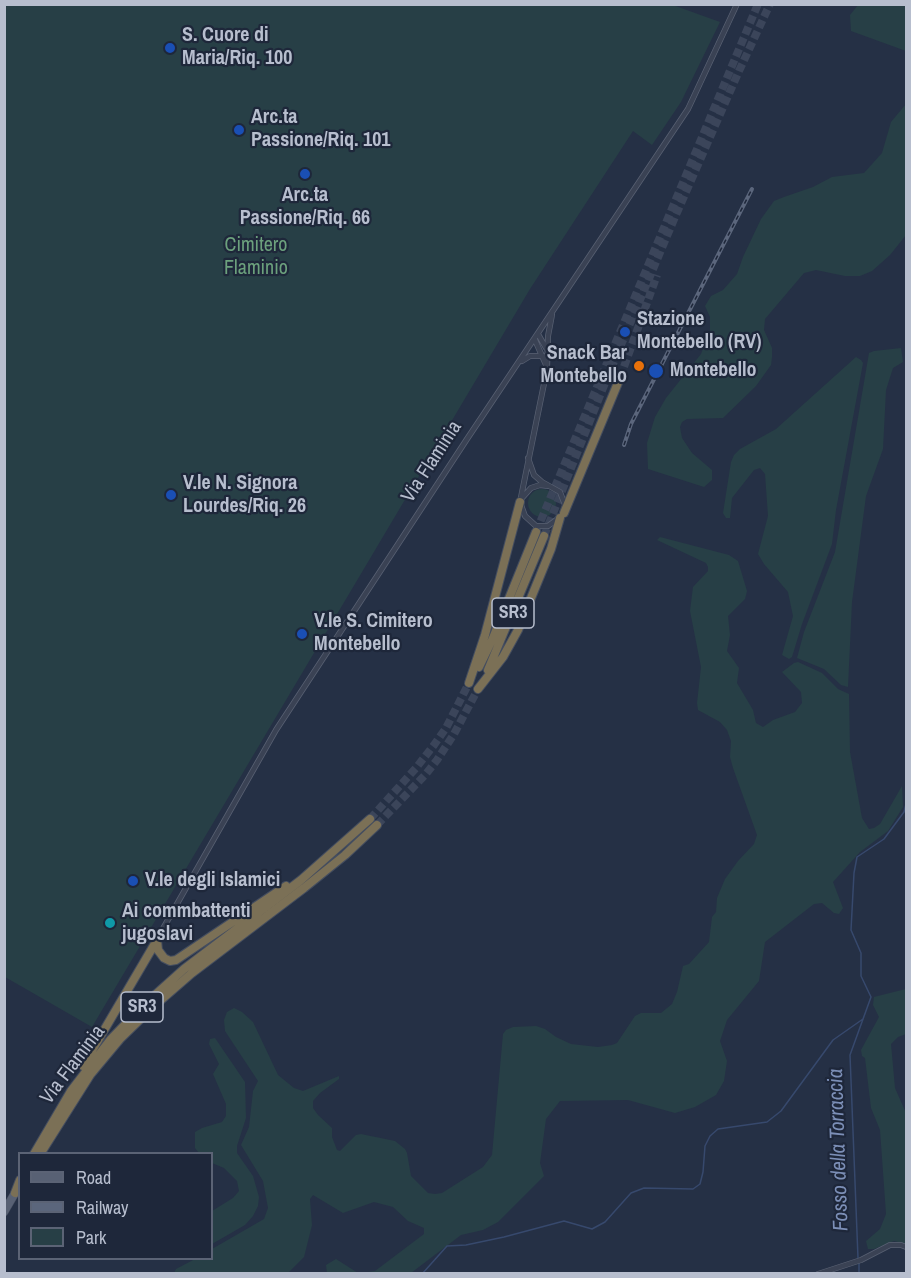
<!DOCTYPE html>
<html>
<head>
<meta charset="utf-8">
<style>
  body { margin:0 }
  #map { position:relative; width:911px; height:1278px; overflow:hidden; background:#253045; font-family:"Archivo Narrow",sans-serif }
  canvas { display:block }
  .frame { position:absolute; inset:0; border:6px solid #b7bece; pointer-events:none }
  .legend { position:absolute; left:18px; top:1152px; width:195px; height:108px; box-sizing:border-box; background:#1e273a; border:2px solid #5b6375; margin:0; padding:8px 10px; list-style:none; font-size:18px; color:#b7bece }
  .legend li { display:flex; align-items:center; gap:12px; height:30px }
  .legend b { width:30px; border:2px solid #5b6375 }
</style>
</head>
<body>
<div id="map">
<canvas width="911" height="1278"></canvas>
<div class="frame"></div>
<ul class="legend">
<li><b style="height:8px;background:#586174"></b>Road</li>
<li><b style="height:8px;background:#5b667c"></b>Railway</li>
<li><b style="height:16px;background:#273f46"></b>Park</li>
</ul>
</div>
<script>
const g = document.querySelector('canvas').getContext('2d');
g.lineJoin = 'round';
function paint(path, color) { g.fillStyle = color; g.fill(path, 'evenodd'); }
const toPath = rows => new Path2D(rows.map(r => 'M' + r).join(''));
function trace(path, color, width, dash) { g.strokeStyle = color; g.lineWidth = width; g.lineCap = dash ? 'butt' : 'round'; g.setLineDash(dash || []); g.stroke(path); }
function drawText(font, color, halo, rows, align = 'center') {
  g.font = font + ' "Archivo Narrow",sans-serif'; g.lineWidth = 4.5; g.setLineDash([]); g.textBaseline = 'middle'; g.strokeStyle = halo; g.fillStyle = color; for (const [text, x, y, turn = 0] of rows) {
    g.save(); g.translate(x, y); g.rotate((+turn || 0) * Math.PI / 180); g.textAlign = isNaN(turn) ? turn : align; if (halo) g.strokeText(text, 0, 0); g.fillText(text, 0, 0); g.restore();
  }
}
paint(toPath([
  [670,4,720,22,681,102,652,145,633,131,530,289,92,1027,5,977,5,5],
  [858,5,906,5,906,51,851,31,850,15],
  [906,104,906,235,890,255,872,271,860,276,845,276,816,270,804,273,765,319,764,330,772,348,772,357,771,365,756,386,723,418,687,419,682,422,680,427,682,438,692,453,712,470,712,480,704,487,648,469,647,443,655,417,666,398,701,354,710,330,710,317,705,306,711,296,723,290,737,274,743,257,761,219,774,201,784,197,813,187,832,177,864,173,882,153,891,122],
  [901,348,903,362,893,368,886,390,883,449,866,496,852,602,848,687,841,685,824,669,797,658,804,632,835,552,869,353,874,351],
  [856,357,861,360,863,363,836,510,832,544,802,624,792,657,789,659,782,655,793,616,788,592,764,564,758,554,768,516,765,474,760,468,754,470,732,498,730,518,726,518,723,513,731,462,734,455,740,449,776,429],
  '528 503a14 14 0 1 1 28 0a14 14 0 1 1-28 0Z',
  [660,537,729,555,738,561,747,591,745,599,728,616,730,635,727,651,739,668,737,683,753,710,756,723,763,727,773,720,795,712,802,703,801,692,782,672,794,663,798,662,822,673,838,689,849,694,850,752,862,818,869,829,874,828,880,824,902,786,903,807,888,831,860,852,833,882,843,908,839,914,834,913,822,903,814,904,765,942,759,981,727,1020,720,1041,727,1061,724,1081,716,1095,695,1107,675,1113,628,1100,560,1101,546,1119,540,1163,544,1176,498,1222,483,1230,461,1235,411,1273,361,1273,375,1271,424,1234,424,1228,408,1221,393,1207,374,1202,343,1213,313,1195,310,1199,312,1225,304,1257,288,1273,174,1273,176,1269,195,1259,212,1258,212,1249,264,1219,268,1208,263,1181,241,1145,249,1127,253,1091,258,1081,225,1031,224,1020,227,1012,234,1008,242,1012,253,1022,278,1075,294,1088,303,1091,339,1076,339,1079,320,1093,313,1101,313,1108,318,1115,332,1128,332,1137,337,1150,340,1151,356,1135,361,1134,395,1141,405,1149,407,1153,411,1176,428,1193,435,1194,442,1193,483,1167,492,1155,503,1034,506,1030,513,1027,536,1026,545,1029,556,1037,571,1044,598,1047,612,1045,617,1043,635,1016,641,1013,661,1013,672,1004,677,992,683,966,689,964,709,942,712,917,716,912,717,898,725,879,738,861,754,844,757,835,733,768,730,757,731,741,727,730,720,722,698,710,697,703,701,667,690,611,693,587,708,571,708,567,706,563,657,540],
  [906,989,906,1034,898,1037,891,1044,895,1088,906,1113,906,1244,894,1241,874,1249,868,1249,866,1241,880,1229,886,1214,880,1130,871,1108,865,1058,862,1056,861,1050,879,1017,873,1005,874,997],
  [215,1038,245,1082,246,1118,237,1146,237,1153,253,1176,259,1197,258,1206,253,1216,245,1225,212,1244,212,1211,233,1198,239,1191,237,1181,224,1168,212,1163,212,1154,199,1153,195,1148,195,1132,202,1128,222,1122,226,1116,226,1104,213,1074,219,1064,209,1044,210,1039],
  [336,1259,358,1273,327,1273,326,1265]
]), '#273f46');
trace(toPath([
  [858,1258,850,1055,871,997,861,976,861,953,851,930,854,873,857,857,884,839,904,812,906,804],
  [859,1262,859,1274],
  [422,1274,447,1246,466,1245,504,1237,564,1221,592,1229,605,1222,631,1193,644,1188,693,1189,700,1184,703,1172,705,1146,710,1136,718,1129,767,1122,781,1111,833,1040,863,1019]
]), '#37496d', 1.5);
trace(toPath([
  [620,378,657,275],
  [536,532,758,4],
  [544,536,607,378,675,217,739,71,770,4],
  [370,819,416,768,434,745,446,728,469,683],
  [377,825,425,775,437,760,454,734,478,689]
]), '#3b455a', 8, [8, 4]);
const street = toPath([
  [552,315,548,336,547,369,520,502,525,516,536,526,548,526,559,518],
  [538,334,546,348],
  [535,340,546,365],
  [522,361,530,356,543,356],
  [528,458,534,475,542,482,560,492,565,505],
  [522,498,531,488,540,485,548,486],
  [157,939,276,730,467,439,688,109,737,4],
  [818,1274,861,1260,890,1245,901,1245,906,1247]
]);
const primary = toPath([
  [4,1212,15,1193]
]);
const highway = toPath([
  [564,513,620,378],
  [479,667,493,638,536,532],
  [488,670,544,536],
  [469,683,485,635,520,502],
  [478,689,503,657,518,630,551,549,560,518],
  [157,940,158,950,164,958,170,961,176,960,286,886],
  [83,1066,157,940],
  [42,1151,90,1075,120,1039,154,1006,192,973,304,888,345,855,377,825],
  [34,1154,71,1091,111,1039,145,1004,184,969,301,880,370,819],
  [15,1193,20,1180]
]);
trace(street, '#586072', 6);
trace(primary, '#434b5e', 9);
trace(highway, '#444d5f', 10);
trace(street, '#3a4254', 4.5);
trace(primary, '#586174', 8);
trace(highway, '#7b7056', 8);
const rail = toPath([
  [624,445,631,424,752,189]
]);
trace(rail, '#5b667c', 4);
trace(rail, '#1e273a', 1.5, [4.5]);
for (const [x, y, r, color] of [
  [170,48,6,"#1a4fb4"],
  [239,130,6,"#1a4fb4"],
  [305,174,6,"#1a4fb4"],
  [625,332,6,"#1a4fb4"],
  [639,366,6,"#e8710a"],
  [656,371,8,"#1a4fb4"],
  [171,495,6,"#1a4fb4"],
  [302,634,6,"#1a4fb4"],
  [133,881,6,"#1a4fb4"],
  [110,923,6,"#0f9aa8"]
]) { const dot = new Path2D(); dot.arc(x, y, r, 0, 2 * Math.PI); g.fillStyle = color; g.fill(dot); trace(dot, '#1e273a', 2); }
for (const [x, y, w] of [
  [513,613,42],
  [142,1007,42]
]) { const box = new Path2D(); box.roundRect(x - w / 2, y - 15, w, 30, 4.5); g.fillStyle = '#1e273a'; g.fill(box); trace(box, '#b7bece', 1.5); }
drawText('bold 18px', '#b7bece', null, [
  ["SR3",513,613],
  ["SR3",142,1007]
]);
drawText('bold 20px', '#b7bece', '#1e273a', [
  ["S. Cuore di",182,36],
  ["Maria/Riq. 100",182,59],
  ["Arc.ta",251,118],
  ["Passione/Riq. 101",251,141],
  ["Arc.ta",305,196,"center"],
  ["Passione/Riq. 66",305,219,"center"],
  ["Stazione",637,320],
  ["Montebello (RV)",637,343],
  ["Snack Bar",627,354,"right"],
  ["Montebello",627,377,"right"],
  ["Montebello",670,371],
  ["V.le N. Signora",183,484],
  ["Lourdes/Riq. 26",183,507],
  ["V.le S. Cimitero",314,622],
  ["Montebello",314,645],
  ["V.le degli Islamici",145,881],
  ["Ai commbattenti",122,912],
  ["jugoslavi",122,935]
], 'left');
drawText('20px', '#6ca17d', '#1e273a', [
  ["Cimitero",256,246],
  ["Flaminio",256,269]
]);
drawText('20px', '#b7bece', '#1e273a', [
  ["Via Flaminia",432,462,-57],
  ["Via Flaminia",73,1065,-53]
]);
drawText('italic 21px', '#7c8fb7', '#1e273a', [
  ["Fosso della Torraccia",839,1150,-92]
]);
</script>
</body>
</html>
